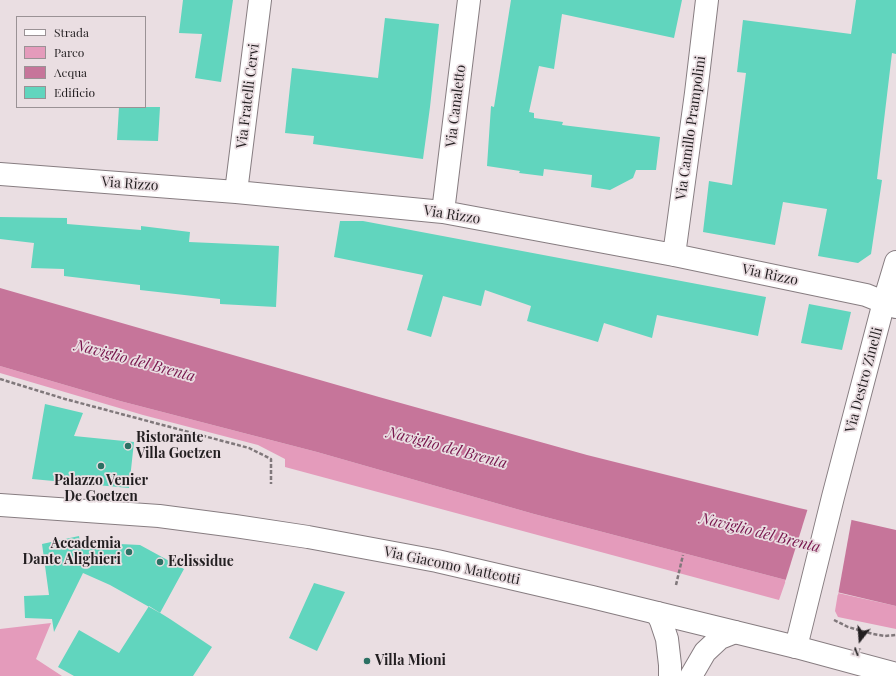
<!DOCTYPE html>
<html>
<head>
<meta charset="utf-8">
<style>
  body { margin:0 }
  #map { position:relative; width:896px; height:676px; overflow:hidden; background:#eadee2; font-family:"Playfair Display",serif }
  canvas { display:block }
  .legend { position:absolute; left:16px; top:16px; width:130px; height:92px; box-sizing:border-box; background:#eadee2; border:1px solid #9a9295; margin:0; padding:5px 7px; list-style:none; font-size:12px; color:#231f21 }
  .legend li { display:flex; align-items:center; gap:8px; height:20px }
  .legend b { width:20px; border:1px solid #9a9295 }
  .north { position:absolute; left:840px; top:620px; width:40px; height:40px; -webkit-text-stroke:3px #eadee2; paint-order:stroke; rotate:197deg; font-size:11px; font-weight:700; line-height:16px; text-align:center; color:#231f21 }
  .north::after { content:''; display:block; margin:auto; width:14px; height:18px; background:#231f21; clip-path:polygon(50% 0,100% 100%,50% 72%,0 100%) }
</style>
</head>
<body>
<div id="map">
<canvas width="896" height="676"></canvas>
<ul class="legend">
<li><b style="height:5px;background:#fff"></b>Strada</li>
<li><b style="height:11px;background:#e49bbb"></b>Parco</li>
<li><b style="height:11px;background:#c6759a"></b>Acqua</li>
<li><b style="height:11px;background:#61d5be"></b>Edificio</li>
</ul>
<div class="north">N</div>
</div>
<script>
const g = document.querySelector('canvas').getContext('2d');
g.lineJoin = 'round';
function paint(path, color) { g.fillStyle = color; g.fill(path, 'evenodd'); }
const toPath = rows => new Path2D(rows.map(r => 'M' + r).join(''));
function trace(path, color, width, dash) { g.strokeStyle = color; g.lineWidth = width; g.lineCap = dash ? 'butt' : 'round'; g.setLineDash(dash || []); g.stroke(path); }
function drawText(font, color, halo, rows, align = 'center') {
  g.font = font + ' "Playfair Display",serif'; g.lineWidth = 3.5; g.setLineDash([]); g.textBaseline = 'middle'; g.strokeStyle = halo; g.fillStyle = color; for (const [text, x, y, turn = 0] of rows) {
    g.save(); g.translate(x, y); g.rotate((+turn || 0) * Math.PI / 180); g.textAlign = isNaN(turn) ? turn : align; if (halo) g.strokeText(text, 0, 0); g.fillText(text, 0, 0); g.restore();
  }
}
paint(toPath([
  [0,366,120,401,317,452,534,514,786,580,779,600,285,467,285,459,258,445,143,415,0,373],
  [838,593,896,606,896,629,838,617,835,611],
  [51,623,36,659,62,676,0,676,0,629]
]), '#e49bbb');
paint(toPath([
  [0,288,379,397,587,455,799,508,896,530,896,606,786,580,534,514,317,452,120,401,0,366]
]), '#c6759a');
paint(toPath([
  [808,508,852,517,838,595,785,582]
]), '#eadee2');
paint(toPath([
  [183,0,233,0,221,82,195,78,202,34,179,33],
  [511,0,682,0,674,38,562,14,554,69,539,66,529,112,534,113,534,118,563,122,562,125,660,137,656,170,636,170,633,178,610,190,591,187,592,175,544,169,543,176,519,173,520,171,487,166,491,106,494,107],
  [856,0,896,0,896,54,892,53,877,179,882,180,871,254,858,263,818,256,827,209,783,202,775,245,703,232,709,181,732,185,746,73,737,72,743,20,851,34],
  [385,18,439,24,430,107,423,159,313,144,314,136,285,133,292,68,378,78],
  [119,107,160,107,158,141,117,140],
  [0,217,67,218,67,224,141,230,141,226,190,232,189,242,279,246,276,307,220,304,220,299,140,290,140,285,64,276,64,269,31,268,34,243,0,239],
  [340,221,363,221,766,297,758,336,657,315,652,338,604,323,598,342,527,321,531,306,485,290,481,306,443,296,431,337,407,330,423,275,334,257],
  [809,304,851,312,842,350,801,343],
  [45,404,83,413,74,436,134,442,129,488,32,479],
  [79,536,80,542,140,545,184,569,160,613,110,585,83,573,54,632,52,619,25,618,24,596,49,595,42,544],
  [314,583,345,592,317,651,289,638],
  [149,606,170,619,212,647,193,676,74,676,58,667,79,630,119,653]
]), '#61d5be');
const street = toPath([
  [0,174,236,192,443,212,674,255,866,295,896,307],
  [236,192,260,0],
  [443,212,469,0],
  [674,255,696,93,707,0],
  [657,613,661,621,667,639,670,665,670,676],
  [691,676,705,652,720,638,735,632]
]);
const secondary = toPath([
  [796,647,833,497,884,302,896,262]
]);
const primary = toPath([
  [0,505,159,516,235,526,308,537,437,561,592,597,796,647,896,674]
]);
trace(street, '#877d81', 24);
trace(secondary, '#877d81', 24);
trace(primary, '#877d81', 24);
trace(toPath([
  [0,379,65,399,249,448,271,459,271,484],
  [676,585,683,555],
  [834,620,848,627,873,634,885,636,896,635]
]), '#80787b', 2.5, [4, 2]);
trace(street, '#fff', 22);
trace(secondary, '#fff', 22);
trace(primary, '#fff', 22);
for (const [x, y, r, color] of [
  [128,446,4,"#2c7063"],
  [101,466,4,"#2c7063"],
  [129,552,4,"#2c7063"],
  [160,562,4,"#2c7063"],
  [367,661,4,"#2c7063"]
]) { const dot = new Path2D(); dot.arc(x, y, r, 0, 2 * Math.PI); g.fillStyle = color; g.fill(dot); trace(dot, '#eadee2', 1.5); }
drawText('14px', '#231f21', '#eadee2', [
  ["Via Fratelli Cervi",248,96,-83],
  ["Via Canaletto",456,106,-83],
  ["Via Camillo Prampolini",691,128,-82],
  ["Via Rizzo",130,184,4],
  ["Via Rizzo",452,215,9],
  ["Via Rizzo",770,275,12],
  ["Via Destro Zinelli",864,380,-75],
  ["Via Giacomo Matteotti",452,566,12]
]);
drawText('bold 14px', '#231f21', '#eadee2', [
  ["Ristorante",136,438],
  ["Villa Goetzen",136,454],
  ["Palazzo Venier",101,481,"center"],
  ["De Goetzen",101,497,"center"],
  ["Accademia",121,544,"right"],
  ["Dante Alighieri",121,560,"right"],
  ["Eclissidue",168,562],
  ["Villa Mioni",375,661]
], 'left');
drawText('italic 15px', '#78164d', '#eadee2', [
  ["Naviglio del Brenta",135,361,15],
  ["Naviglio del Brenta",447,448,15],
  ["Naviglio del Brenta",760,533,14]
]);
</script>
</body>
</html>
